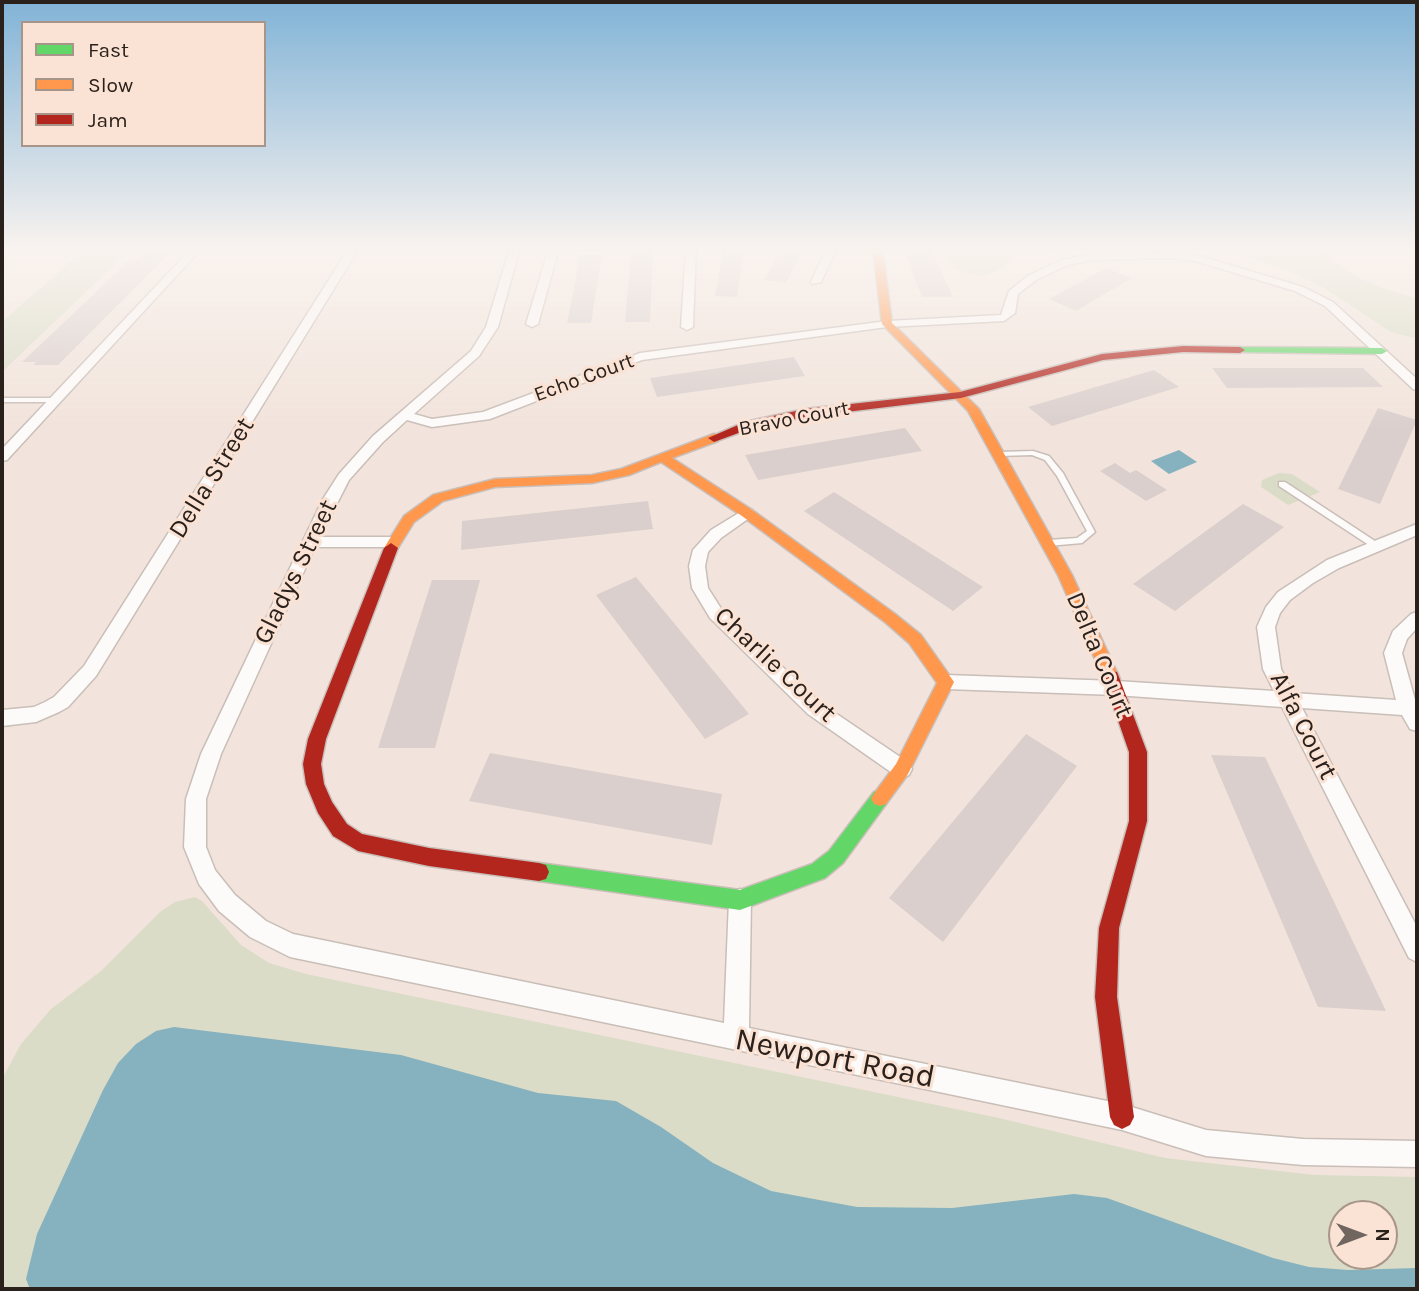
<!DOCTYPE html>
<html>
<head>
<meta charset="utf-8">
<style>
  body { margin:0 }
  #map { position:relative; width:1419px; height:1291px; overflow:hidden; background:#f2e4dc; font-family:Karla,sans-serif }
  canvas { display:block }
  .frame { position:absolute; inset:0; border:4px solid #2a211c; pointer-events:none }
  .legend { position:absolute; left:21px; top:21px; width:245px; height:126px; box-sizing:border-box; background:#fae2d4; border:2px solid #a7958a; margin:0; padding:9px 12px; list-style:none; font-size:21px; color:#2a211c }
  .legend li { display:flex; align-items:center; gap:14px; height:35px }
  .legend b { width:35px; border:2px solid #a7958a }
  .north { position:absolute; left:1328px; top:1200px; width:70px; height:70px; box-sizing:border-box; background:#fae2d4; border:2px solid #a7958a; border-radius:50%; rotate:90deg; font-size:19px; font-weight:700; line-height:28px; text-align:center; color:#2a211c }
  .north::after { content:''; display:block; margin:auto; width:24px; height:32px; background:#70655f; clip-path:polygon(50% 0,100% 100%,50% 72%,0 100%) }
</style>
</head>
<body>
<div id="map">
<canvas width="1419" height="1291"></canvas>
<div class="frame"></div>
<ul class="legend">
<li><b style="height:9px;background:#63d668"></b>Fast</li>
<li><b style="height:9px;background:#ff974d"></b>Slow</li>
<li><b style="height:9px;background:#b3261e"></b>Jam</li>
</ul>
<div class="north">N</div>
</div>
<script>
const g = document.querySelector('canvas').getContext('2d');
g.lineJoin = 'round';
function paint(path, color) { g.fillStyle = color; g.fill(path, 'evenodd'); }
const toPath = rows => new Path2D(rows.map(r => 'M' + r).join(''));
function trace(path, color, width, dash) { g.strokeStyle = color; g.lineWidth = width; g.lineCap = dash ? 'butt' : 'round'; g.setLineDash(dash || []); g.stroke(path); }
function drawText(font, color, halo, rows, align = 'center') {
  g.font = font + ' Karla,sans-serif'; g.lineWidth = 6; g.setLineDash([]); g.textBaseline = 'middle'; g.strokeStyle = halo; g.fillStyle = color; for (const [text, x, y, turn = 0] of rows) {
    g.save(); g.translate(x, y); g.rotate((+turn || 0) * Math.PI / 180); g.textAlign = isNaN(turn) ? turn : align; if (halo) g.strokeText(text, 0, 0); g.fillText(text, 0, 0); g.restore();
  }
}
paint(toPath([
  [2,248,132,248,2,372,2,322,85,249],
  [944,248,1092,248,1020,255,1011,259,1005,267,981,277,955,270,950,265],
  [1208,248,1325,248,1335,262,1357,277,1385,289,1417,298,1417,339,1391,332,1324,288,1293,273,1236,253],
  [1279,473,1292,474,1320,492,1288,505,1261,487,1262,480],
  [195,897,202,901,241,945,269,963,306,974,999,1118,1165,1158,1315,1175,1417,1177,1417,1289,2,1289,2,1079,21,1044,51,1009,101,971,160,912,175,902],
  [1342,1214,1384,1214,1384,1256,1342,1256]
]), '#dadcc7');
paint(toPath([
  [1179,450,1197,462,1169,474,1151,461],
  [174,1027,401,1055,538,1093,616,1101,661,1127,713,1163,771,1191,857,1207,952,1208,1074,1194,1107,1198,1273,1258,1309,1267,1348,1270,1417,1268,1417,1289,30,1289,26,1279,37,1234,103,1090,118,1063,136,1044,156,1031]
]), '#86b1be');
paint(toPath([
  [782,248,803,250,786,283,764,280],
  [653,251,650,322,625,322,631,252],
  [723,251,744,252,737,297,715,296],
  [904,251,932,251,953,297,922,297],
  [147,252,171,252,58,365,33,365,36,362,22,362,131,259,139,259],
  [602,254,591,323,567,323,578,267,578,255],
  [1106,268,1132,278,1076,311,1049,299],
  [794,357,805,376,657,397,650,378],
  [1212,368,1363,368,1383,387,1227,388],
  [1154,370,1179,387,1052,426,1028,407],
  [1378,408,1417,420,1380,504,1338,489],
  [905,428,922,451,758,480,745,455],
  [1115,463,1130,473,1136,470,1167,490,1146,501,1100,471],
  [834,492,983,587,953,611,804,511],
  [648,501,653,529,461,550,462,521],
  [1243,504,1284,527,1175,611,1133,584],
  [636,577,731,692,749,714,705,739,596,595],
  [432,580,480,580,435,748,378,748],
  [1026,734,1077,766,943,942,889,898],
  [490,753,722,794,712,845,469,801],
  [1211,755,1265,757,1386,1011,1318,1007]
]), '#dacfcc');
const lane = toPath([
  [2,398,55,398,58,400,55,402,2,402,2,398],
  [1033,451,1049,456,1063,473,1095,532,1082,543,1048,546,1044,543,1048,540,1077,538,1087,531,1057,476,1045,460,1032,455,999,456,996,454,999,452,1033,451],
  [1279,482,1285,482,1381,545,1382,547,1381,549,1375,549,1279,486,1279,482]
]);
const street = toPath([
  [192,248,202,248,7,460,2,461,2,449,192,248],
  [349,248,359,248,96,676,68,707,59,712,36,722,2,726,2,710,34,707,45,702,54,697,84,666,349,248],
  [510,248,520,248,498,327,479,356,414,414,432,419,483,412,640,353,887,321,1001,315,1009,291,1028,276,1061,260,1092,254,1172,252,1200,256,1303,287,1333,302,1417,379,1417,390,1413,389,1325,306,1295,291,1195,261,1172,258,1092,260,1068,265,1036,280,1018,294,1015,313,1004,321,887,327,642,360,490,419,432,427,407,420,383,442,349,480,320,537,393,537,401,542,393,547,315,547,221,754,206,799,206,847,215,870,235,895,266,921,293,934,724,1023,729,900,732,892,740,889,748,892,751,900,749,1028,1122,1104,1206,1130,1303,1139,1417,1141,1417,1167,1303,1165,1206,1156,1122,1130,290,957,250,937,219,911,199,884,184,847,186,799,201,754,323,499,339,474,373,436,471,351,486,327,510,248],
  [549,248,559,248,538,324,532,327,526,324,549,248],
  [686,248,696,248,693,327,687,330,681,327,686,248],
  [827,248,837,248,821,282,812,284,811,282,827,248],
  [747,508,752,510,755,513,752,516,721,538,708,552,705,566,708,588,722,610,822,704,909,763,912,769,909,775,902,778,895,775,808,714,710,618,692,588,689,566,693,550,711,530,747,508],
  [1417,524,1417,535,1339,568,1313,583,1290,600,1280,613,1275,627,1281,669,1293,693,1396,700,1384,653,1393,631,1411,614,1417,612,1417,628,1407,639,1402,653,1417,707,1417,731,1410,729,1402,715,1302,708,1417,927,1417,962,1409,958,1282,707,1116,695,946,689,940,687,937,682,940,677,946,675,1116,681,1274,691,1263,669,1257,627,1266,607,1278,592,1327,560,1417,524]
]);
const fast = toPath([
  [1240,347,1382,348,1387,351,1382,354,1236,352,1236,348,1240,347],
  [880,790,886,792,889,798,886,804,843,863,825,878,740,910,539,881,532,879,529,872,532,865,539,863,740,890,812,864,829,851,874,792,880,790]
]);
const slow = toPath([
  [873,248,882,248,892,323,979,409,1072,575,1119,677,1117,682,1105,682,1058,575,968,411,882,324,873,248],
  [714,434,718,435,718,441,672,458,752,510,895,614,921,635,954,682,908,774,886,804,880,806,874,804,871,798,896,764,937,683,909,643,885,622,742,516,661,462,629,475,592,483,495,487,443,501,414,522,396,551,386,551,384,548,404,516,433,495,495,479,592,475,621,469,714,434]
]);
const jam = toPath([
  [1183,346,1240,347,1245,350,1240,353,1183,352,1103,360,961,398,805,417,752,428,714,442,708,438,745,422,805,409,960,392,1102,354,1183,346],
  [391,543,398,548,326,739,321,764,324,784,332,802,347,824,362,834,429,848,539,863,546,865,549,872,546,879,539,881,429,866,358,851,333,836,318,813,306,784,303,764,308,739,384,548,391,543],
  [1111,671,1117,672,1119,677,1147,752,1147,821,1119,928,1117,997,1134,1117,1130,1125,1122,1129,1114,1125,1110,1117,1095,997,1099,928,1129,821,1129,752,1103,677,1105,672,1111,671]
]);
trace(lane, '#c9beb8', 3);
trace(street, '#c9beb8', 3);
trace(fast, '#c9beb8', 3);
trace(slow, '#c9beb8', 3);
trace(jam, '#c9beb8', 3);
paint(lane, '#fdfbfa');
paint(street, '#fdfbfa');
paint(fast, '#63d668');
paint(slow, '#ff974d');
paint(jam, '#b3261e');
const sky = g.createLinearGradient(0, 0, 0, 429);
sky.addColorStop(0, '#81b3d7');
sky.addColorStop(0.58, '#f9f3ef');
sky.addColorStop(1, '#f9f3ef00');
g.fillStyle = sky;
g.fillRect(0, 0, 1419, 429);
drawText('21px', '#2a211c', '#fae2d4', [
  ["Echo Court",584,378,-20],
  ["Bravo Court",794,419,-11]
]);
drawText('26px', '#2a211c', '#fae2d4', [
  ["Della Street",212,478,-58],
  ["Gladys Street",296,572,-64],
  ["Delta Court",1099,655,67],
  ["Charlie Court",775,665,43],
  ["Alfa Court",1303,726,63]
]);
drawText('32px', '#2a211c', '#fae2d4', [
  ["Newport Road",835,1059,11]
]);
</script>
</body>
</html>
